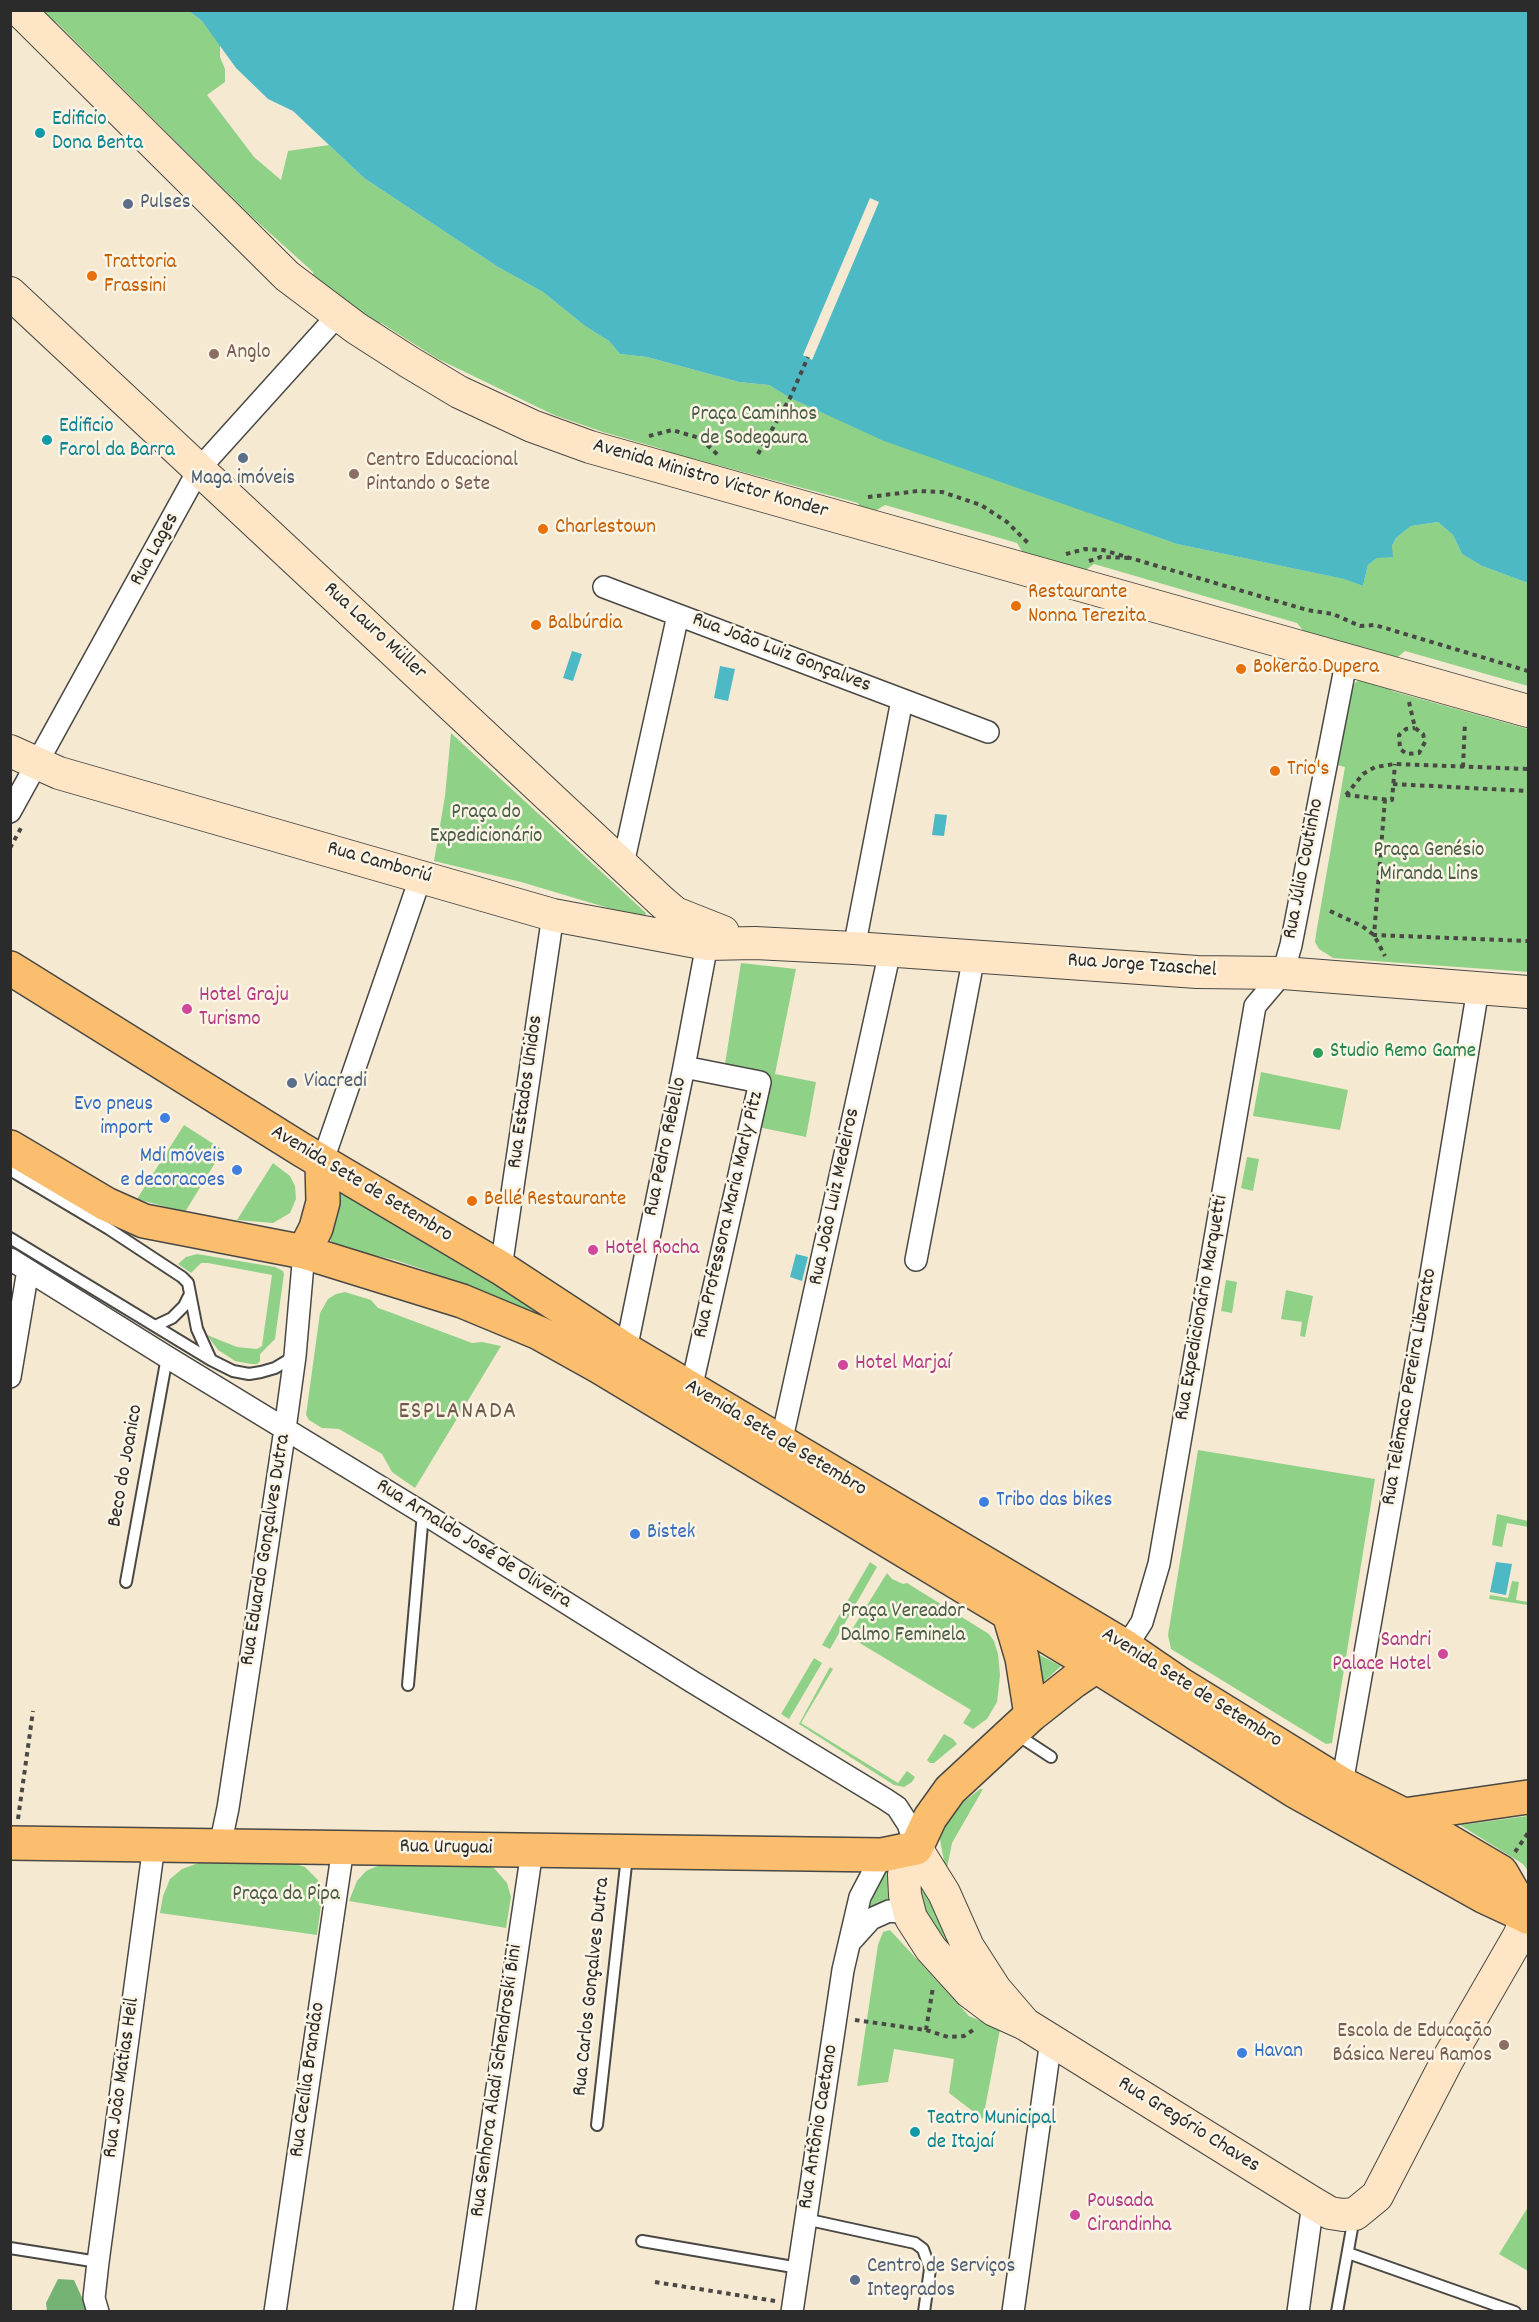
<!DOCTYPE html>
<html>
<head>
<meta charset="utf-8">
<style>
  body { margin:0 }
  #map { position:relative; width:1539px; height:2322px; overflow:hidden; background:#f6e9d1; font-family:Dekko,sans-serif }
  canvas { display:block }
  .frame { position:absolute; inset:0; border:12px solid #2b2b2b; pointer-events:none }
</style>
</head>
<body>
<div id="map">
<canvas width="1539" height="2322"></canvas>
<div class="frame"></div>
</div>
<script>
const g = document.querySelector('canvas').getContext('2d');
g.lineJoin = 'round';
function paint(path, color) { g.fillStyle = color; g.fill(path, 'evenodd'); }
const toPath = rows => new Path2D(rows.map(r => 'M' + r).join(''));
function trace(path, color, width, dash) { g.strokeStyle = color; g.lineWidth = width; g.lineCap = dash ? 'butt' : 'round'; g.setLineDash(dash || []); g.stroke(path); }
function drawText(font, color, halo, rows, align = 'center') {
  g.font = font + ' Dekko,sans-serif'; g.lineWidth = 5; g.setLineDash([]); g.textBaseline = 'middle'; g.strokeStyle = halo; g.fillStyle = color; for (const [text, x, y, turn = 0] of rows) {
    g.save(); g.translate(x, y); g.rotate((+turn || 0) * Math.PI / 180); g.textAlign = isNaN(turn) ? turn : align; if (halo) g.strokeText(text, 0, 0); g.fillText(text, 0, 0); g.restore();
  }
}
paint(toPath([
  [36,11,189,11,202,21,220,44,220,57,225,69,225,82,207,95,254,157,281,180,288,151,329,145,364,178,498,267,543,292,585,326,609,341,620,354,647,357,739,382,769,385,790,398,870,434,1177,544,1345,579,1363,586,1368,565,1392,546,1396,538,1411,526,1438,522,1453,535,1462,554,1482,566,1528,583,1528,686,1405,651,1393,661,1308,637,1297,623,1094,564,1082,573,1026,558,1017,543,885,505,870,514,863,513,858,503,695,459,688,463,669,457,662,449,603,432,554,415,438,359,381,323,371,325,314,282,313,272,251,216,56,22,48,23],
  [1361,679,1387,683,1392,691,1528,729,1528,972,1333,958,1319,949,1315,942,1316,934,1345,767,1337,765,1349,691,1356,682],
  [451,733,646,913,645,917,642,918,521,882,434,861,445,796],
  [741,963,796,969,775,1074,816,1082,806,1137,758,1127,768,1073,725,1064],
  [1261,1072,1348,1090,1340,1130,1253,1116],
  [184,1125,223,1150,185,1212,137,1199],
  [1247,1157,1259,1159,1253,1191,1241,1188],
  [273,1163,290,1176,295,1186,296,1199,290,1213,273,1223,237,1220],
  [341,1193,585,1336,465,1285,422,1269,395,1260,334,1246,329,1238,336,1220],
  [197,1254,275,1267,283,1271,284,1274,275,1339,260,1354,260,1361,257,1364,251,1364,235,1361,218,1350,207,1335,237,1347,257,1349,262,1346,272,1275,208,1263,201,1263,191,1273,178,1264,186,1257],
  [1226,1280,1237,1282,1232,1313,1221,1311],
  [1286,1290,1313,1296,1305,1337,1300,1336,1302,1322,1281,1319],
  [345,1292,371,1300,378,1308,384,1310,472,1343,482,1342,501,1346,415,1488,392,1472,382,1454,339,1429,322,1428,309,1420,306,1415,320,1313,328,1299,336,1294],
  [1198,1450,1375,1479,1332,1743,1326,1744,1171,1649,1168,1635],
  [1497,1514,1528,1521,1528,1527,1507,1523,1502,1547,1492,1545],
  [870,1562,877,1567,830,1649,822,1645],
  [887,1573,892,1579,903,1584,907,1583,989,1634,994,1641,998,1654,1000,1675,997,1702,987,1719,973,1729,963,1723,971,1710,848,1636],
  [1512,1581,1519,1582,1516,1600,1528,1602,1528,1605,1489,1599,1490,1595,1508,1598],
  [1032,1651,1061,1666,1036,1689],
  [814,1658,822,1663,789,1719,781,1714],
  [830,1667,833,1669,801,1723,898,1783,907,1771,915,1777,912,1782,904,1787,894,1785,799,1724],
  [944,1734,953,1739,957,1744,934,1763,930,1763,927,1760],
  [980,1789,983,1789,952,1843,946,1873,939,1833,935,1825],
  [1528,1816,1528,1871,1523,1864,1460,1825],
  [204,1861,289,1862,305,1867,318,1880,323,1891,317,1935,160,1913,163,1896,170,1879,182,1869],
  [382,1864,479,1864,494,1868,507,1883,511,1897,506,1928,349,1901,357,1881,366,1871],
  [890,1869,898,1905,869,1909,879,1880],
  [919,1870,972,1967,920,1921],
  [890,1930,969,2016,1000,2029,983,2119,949,2093,954,2059,894,2049,888,2082,857,2086,878,1945,883,1932],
  [1528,2207,1528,2271,1499,2254]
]), '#90d188');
paint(toPath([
  [58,2279,74,2280,88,2311,47,2311,46,2303]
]), '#74b374');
paint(toPath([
  [189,11,1528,11,1528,583,1482,566,1462,554,1453,535,1438,522,1411,526,1396,538,1392,546,1393,557,1377,558,1368,565,1363,586,1344,579,1177,544,884,441,790,398,769,385,739,382,647,357,620,354,609,341,585,326,543,292,498,267,364,178,293,111,268,99,236,68,202,21],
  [572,651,582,654,573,681,563,678],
  [720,666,735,669,728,701,714,698],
  [935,814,947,815,944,836,932,835],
  [796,1254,808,1257,802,1281,790,1277],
  [1496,1562,1512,1564,1506,1595,1490,1592]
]), '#4cb9c5');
paint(toPath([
  [870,198,879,202,812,360,803,355]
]), '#f6e9d1');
const lane = toPath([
  [10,1170,109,1229,182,1277,188,1283,197,1329,211,1360],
  [10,1238,211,1360,233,1371,249,1374,261,1372,275,1368,295,1356],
  [155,1326,172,1318,184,1306,189,1296],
  [126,1582,167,1357],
  [408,1685,423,1513],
  [1016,1734,1051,1757],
  [597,2125,627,1856],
  [805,2219,915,2243,923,2249,930,2269,924,2312],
  [642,2241,799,2268],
  [10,2248,98,2262],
  [1348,2253,1515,2312],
  [1337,2312,1354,2217]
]);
const street = toPath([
  [604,587,988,732],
  [10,812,199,469,338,315],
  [623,864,678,615],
  [854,948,902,700],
  [684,1067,760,1082,691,1389],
  [322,1163,421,876],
  [10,1259,167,1357,423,1513,691,1681,885,1799,897,1807,908,1824,916,1848],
  [916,1260,974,956],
  [501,1268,553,915],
  [626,1350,684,1067,707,944],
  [10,1377,28,1270],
  [781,1443,890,951],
  [1126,1647,1142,1622,1159,1564,1255,1006,1283,973,1291,945,1347,658],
  [1342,1784,1421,1335,1478,989],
  [220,1846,228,1808,285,1429,295,1356,304,1252],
  [852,1940,871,1919,889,1911,898,1912,911,1918],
  [98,2312,94,2298,98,2262,154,1845],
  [275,2312,343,1848],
  [464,2312,532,1851],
  [792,2312,843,1970,860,1897,882,1855],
  [1013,2312,1051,2040],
  [1298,2312,1313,2203]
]);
const secondary = toPath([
  [19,10,287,276,356,328,409,362,459,392,532,426,590,447,1528,711],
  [10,293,661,901,675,913,723,932],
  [10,751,59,773,553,915,707,944,755,943,854,948,1197,972,1283,973,1528,992],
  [1025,2024,995,1989,968,1947,944,1893,916,1848,906,1863,904,1875,905,1895,911,1918,931,1949,970,1992,994,2010,1025,2024,1313,2203,1330,2213,1343,2215,1355,2214,1377,2196,1448,2059,1519,1936,1527,1917]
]);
const primary = toPath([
  [10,968,302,1150,501,1268,626,1350,1126,1647,1180,1684,1342,1784,1404,1815,1501,1872,1527,1917],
  [10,1147,106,1204,144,1221,304,1252,462,1301,539,1333,600,1367,1096,1666,1295,1791,1485,1897,1528,1917],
  [304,1252,316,1228,323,1202,322,1163],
  [1009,1614,1022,1658,1031,1715],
  [1404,1815,1528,1797],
  [10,1843,882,1855,916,1848,930,1818,950,1790,1031,1715,1074,1681,1111,1656]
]);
trace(lane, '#494844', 14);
trace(street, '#494844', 24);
trace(secondary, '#494844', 34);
trace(primary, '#494844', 36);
trace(toPath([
  [649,436,672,430,689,435,700,438,720,457],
  [758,454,790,398,808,357],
  [868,497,918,491,942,492,981,505,1007,522,1029,544],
  [1066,554,1085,549,1103,550,1307,610,1333,614,1360,626,1375,625,1528,671],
  [1089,561,1101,557,1132,558],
  [1409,702,1415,728,1423,734,1425,742,1419,753,1407,754,1400,749,1399,735,1406,729,1415,728],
  [1463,767,1465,722],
  [1393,784,1528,791],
  [1346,795,1363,774,1375,767,1395,764,1528,769],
  [1346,795,1392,800,1395,764],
  [1385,799,1374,935,1528,941],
  [10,848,21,828],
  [1330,911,1362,926,1374,935,1385,956],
  [18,1819,33,1711],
  [1515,1852,1528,1833],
  [855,2020,926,2030,948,2037,964,2036,976,2028],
  [926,2030,933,1987],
  [655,2282,775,2301]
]), '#494844', 4, [4.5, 4.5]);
trace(lane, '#fff', 10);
trace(street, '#fff', 21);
trace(secondary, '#fde5c5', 32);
trace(primary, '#fabe6e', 33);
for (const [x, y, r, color] of [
  [40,133,6,"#0f9aa8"],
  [128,204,6,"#5c6f8a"],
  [92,276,6,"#e8710a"],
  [214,354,6,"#8d6e63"],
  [47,440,6,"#0f9aa8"],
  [243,458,6,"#5c6f8a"],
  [354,474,6,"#8d6e63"],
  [543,529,6,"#e8710a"],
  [1016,606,6,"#e8710a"],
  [536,625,6,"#e8710a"],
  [1241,669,6,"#e8710a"],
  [1275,771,6,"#e8710a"],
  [187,1009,6,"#d1479c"],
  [1318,1053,6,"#2e9e5b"],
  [292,1083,6,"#5c6f8a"],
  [165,1118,6,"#3f7fe0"],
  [237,1170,6,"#3f7fe0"],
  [472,1201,6,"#e8710a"],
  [593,1250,6,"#d1479c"],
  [843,1365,6,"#d1479c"],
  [984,1502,6,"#3f7fe0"],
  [635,1534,6,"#3f7fe0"],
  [1443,1654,6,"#d1479c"],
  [1504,2045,6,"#8d6e63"],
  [1242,2053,6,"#3f7fe0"],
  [915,2132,6,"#0f9aa8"],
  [1075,2215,6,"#d1479c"],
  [855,2280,6,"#5c6f8a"]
]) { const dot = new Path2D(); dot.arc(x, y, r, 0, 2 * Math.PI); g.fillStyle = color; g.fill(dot); trace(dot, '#fcf5e5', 2); }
drawText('21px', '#0d838f', '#fcf5e5', [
  ["Edificio",52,121],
  ["Dona Benta",52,145],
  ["Edificio",59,428],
  ["Farol da Barra",59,452],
  ["Teatro Municipal",927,2120],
  ["de Itajaí",927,2144]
], 'left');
drawText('21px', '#4e5e75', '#fcf5e5', [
  ["Pulses",140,204],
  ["Maga imóveis",243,480,"center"],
  ["Viacredi",304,1083],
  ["Centro de Serviços",867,2268],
  ["Integrados",867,2292]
], 'left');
drawText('21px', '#c56008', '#fcf5e5', [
  ["Trattoria",104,264],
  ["Frassini",104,288],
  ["Charlestown",555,529],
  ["Restaurante",1028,594],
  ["Nonna Terezita",1028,618],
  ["Balbúrdia",548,625],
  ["Bokerão Dupera",1253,669],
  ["Trio's",1287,771],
  ["Bellé Restaurante",484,1201]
], 'left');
drawText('21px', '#785e54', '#fcf5e5', [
  ["Anglo",226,354],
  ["Centro Educacional",366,462],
  ["Pintando o Sete",366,486],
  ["Escola de Educação",1492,2033,"right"],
  ["Básica Nereu Ramos",1492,2057,"right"]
], 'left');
drawText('21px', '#495d47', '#fcf5e5', [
  ["Praça Caminhos",754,416],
  ["de Sodegaura",754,440],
  ["Praça do",486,814],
  ["Expedicionário",486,838],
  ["Praça Genésio",1429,852],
  ["Miranda Lins",1429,876],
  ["Praça Vereador",903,1613],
  ["Dalmo Feminela",903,1637],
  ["Praça da Pipa",286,1896]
]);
drawText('21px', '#2b2b2b', '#fcf5e5', [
  ["Avenida Ministro Victor Konder",710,480,16],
  ["Rua Lages",156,550,-61],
  ["Rua Lauro Müller",374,632,43],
  ["Rua João Luiz Gonçalves",781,654,21],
  ["Rua Camboriú",379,864,16],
  ["Rua Júlio Coutinho",1305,869,-79],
  ["Rua Jorge Tzaschel",1142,967,4],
  ["Rua Estados Unidos",527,1092,-82],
  ["Rua Pedro Rebello",667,1147,-78],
  ["Avenida Sete de Setembro",361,1185,31],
  ["Rua João Luiz Medeiros",836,1197,-78],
  ["Rua Professora Maria Marly Pitz",730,1215,-77],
  ["Rua Expedicionário Marquetti",1203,1308,-80],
  ["Rua Telêmaco Pereira Liberato",1411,1387,-80],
  ["Avenida Sete de Setembro",775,1439,31],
  ["Beco do Joanico",127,1466,-80],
  ["Rua Arnaldo José de Oliveira",473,1545,32],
  ["Rua Eduardo Gonçalves Dutra",267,1550,-81],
  ["Avenida Sete de Setembro",1191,1689,32],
  ["Rua Uruguai",446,1849,1],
  ["Rua Carlos Gonçalves Dutra",593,1987,-84],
  ["Rua João Matias Heil",123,2078,-82],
  ["Rua Cecília Brandão",309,2080,-82],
  ["Rua Senhora Aladi Schendroski Bini",498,2081,-82],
  ["Rua Gregório Chaves",1188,2126,32],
  ["Rua Antônio Caetano",820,2127,-81]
]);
drawText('21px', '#b23c85', '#fcf5e5', [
  ["Hotel Graju",199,997],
  ["Turismo",199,1021],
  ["Hotel Rocha",605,1250],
  ["Hotel Marjaí",855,1365],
  ["Sandri",1431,1642,"right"],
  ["Palace Hotel",1431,1666,"right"],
  ["Pousada",1087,2203],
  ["Cirandinha",1087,2227]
], 'left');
drawText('21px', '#27864d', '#fcf5e5', [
  ["Studio Remo Game",1330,1053]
], 'left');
drawText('21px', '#366cbe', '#fcf5e5', [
  ["Evo pneus",153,1106,"right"],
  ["import",153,1130,"right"],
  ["Mdi móveis",225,1158,"right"],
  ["e decoracoes",225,1182,"right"],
  ["Tribo das bikes",996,1502],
  ["Bistek",647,1534],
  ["Havan",1254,2053]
], 'left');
g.letterSpacing = '1.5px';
drawText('24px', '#6e5b4d', '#fcf5e5', [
  ["ESPLANADA",458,1414]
]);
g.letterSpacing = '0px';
</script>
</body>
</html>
